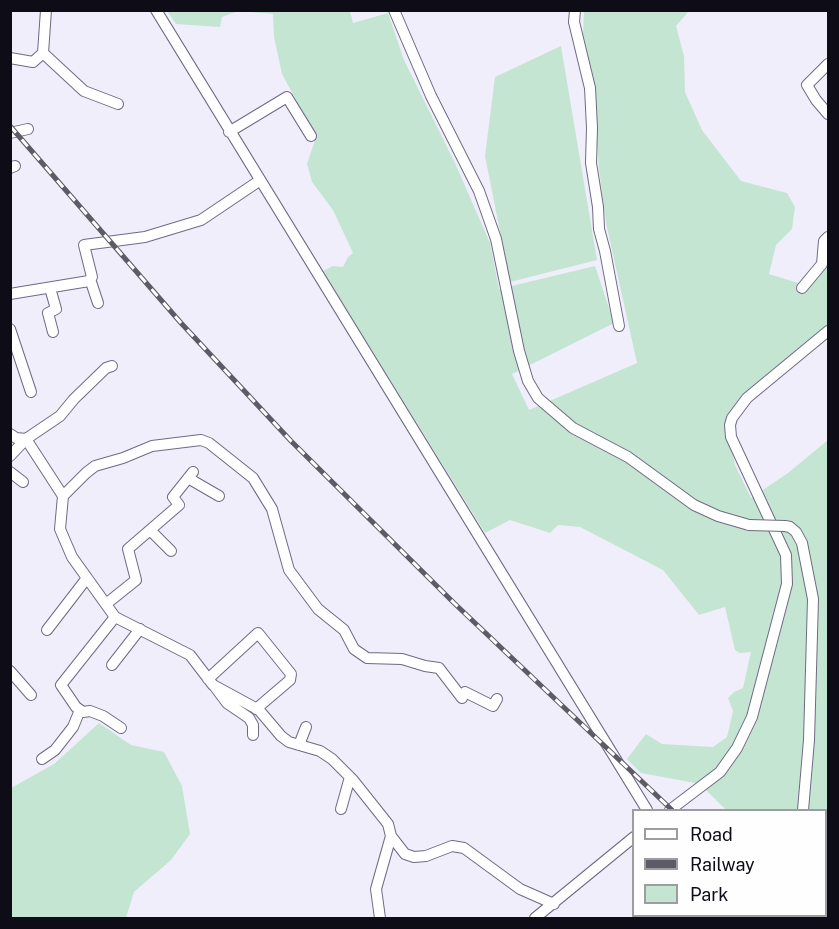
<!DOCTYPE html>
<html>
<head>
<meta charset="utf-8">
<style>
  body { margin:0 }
  #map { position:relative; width:839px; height:929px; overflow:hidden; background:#f0eefb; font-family:"Public Sans",sans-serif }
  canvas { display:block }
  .frame { position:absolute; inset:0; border:12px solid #0e0c16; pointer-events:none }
  .legend { position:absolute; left:632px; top:809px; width:195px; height:108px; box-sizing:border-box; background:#fdfefd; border:2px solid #9d9da1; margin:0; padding:8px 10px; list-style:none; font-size:18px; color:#0e0c16 }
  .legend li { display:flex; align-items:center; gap:12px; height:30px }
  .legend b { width:30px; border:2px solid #9d9da1 }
</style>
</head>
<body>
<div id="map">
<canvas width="839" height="929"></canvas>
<div class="frame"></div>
<ul class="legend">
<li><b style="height:8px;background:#fff"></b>Road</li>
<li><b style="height:8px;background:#5d5b66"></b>Railway</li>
<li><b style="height:16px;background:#c5e5d3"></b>Park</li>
</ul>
</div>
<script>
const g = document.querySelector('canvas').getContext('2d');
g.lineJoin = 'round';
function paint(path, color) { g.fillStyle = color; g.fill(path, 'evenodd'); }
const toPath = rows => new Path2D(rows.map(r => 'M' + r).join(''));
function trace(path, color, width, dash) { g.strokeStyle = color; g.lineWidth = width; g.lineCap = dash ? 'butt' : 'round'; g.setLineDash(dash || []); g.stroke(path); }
paint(toPath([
  [167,11,350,11,353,23,388,13,404,60,455,163,490,243,499,289,595,266,614,323,512,374,529,410,637,363,606,223,599,169,593,93,583,36,584,11,689,11,676,26,684,56,685,92,702,130,741,181,787,193,795,207,792,229,776,245,769,274,808,286,828,245,828,335,742,405,728,427,735,465,751,498,788,473,828,440,828,918,801,918,799,916,826,916,826,810,726,810,700,784,641,773,627,759,646,734,662,744,713,747,727,737,733,711,728,698,734,692,743,688,751,652,740,653,735,650,725,607,699,615,663,570,580,527,558,525,550,533,510,520,485,533,323,271,333,266,343,267,348,257,353,253,333,210,312,182,307,164,316,137,282,74,274,37,273,14,238,11,222,17,220,27,176,24],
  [561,46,597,260,510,282,485,156,495,77],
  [99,723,131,745,164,752,182,786,190,834,171,860,134,892,126,918,11,918,11,788,54,764]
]), '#c5e5d3');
const minor = toPath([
  [46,10,43,53,84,91,118,104],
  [156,10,647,810],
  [394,10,431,96,479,191,496,239,519,351,528,381,538,398,573,428,628,457,694,505,718,516,749,525],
  [575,10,574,22,590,88,592,128,591,163,598,207,599,229,605,251,619,326],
  [10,58,33,62,43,53],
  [828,64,807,85,816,100,828,114],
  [229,132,287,97,311,136],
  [10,133,28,129],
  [10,168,15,166],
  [90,279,98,303],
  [50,288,56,309,48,313,53,332],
  [802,288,822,264,824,241,828,237],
  [10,294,89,281,92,277,84,245,145,237,201,220,259,181],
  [10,329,31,392],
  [10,434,16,438,26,439,63,496,60,529,72,557,115,617,190,655,213,685,259,710,281,736,289,742,320,751,332,759,353,780,388,824,391,836,405,854,414,857,426,856,452,846,464,848,520,889,554,904],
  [10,456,26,439,60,416,74,399,106,368,112,366],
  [10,472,23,482],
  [188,478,219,496],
  [63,496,86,473,95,466,123,458,152,446,201,440,209,443,253,478,272,509,289,570,318,609,344,630,354,649,367,658,402,659,425,666,439,668,462,698,465,692,493,706,497,699],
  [785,526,790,527,796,532,802,543,813,599,809,740,803,810],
  [150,530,171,551],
  [106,604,136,580,128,549,179,505,173,497,193,472],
  [115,617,61,685,76,707,83,712,90,711,103,716,121,728],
  [47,630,87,578],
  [112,665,140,629],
  [10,671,31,695],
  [208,679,258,633,291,674,290,680,256,709],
  [215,687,227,703,249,718,253,725,253,735],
  [299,745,306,727],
  [42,759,55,750,73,727,80,710],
  [341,809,350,777],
  [670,810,720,772,737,748,752,717,787,584,786,555,731,437,730,425,732,418,747,398,828,331],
  [711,916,712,918],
  [811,916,811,918],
  [380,918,376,889,391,836],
  [535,918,634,837]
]);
trace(minor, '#6f6a84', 12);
trace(minor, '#fff', 10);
const rail = toPath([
  [10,126,181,323,291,441,454,603,672,810]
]);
trace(rail, '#5d5b66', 5);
trace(rail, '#fdfefd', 3, [9]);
const minorBridge = toPath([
  [749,525,785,526]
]);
trace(minorBridge, '#6f6a84', 12, []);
trace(minorBridge, '#fff', 10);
</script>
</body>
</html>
